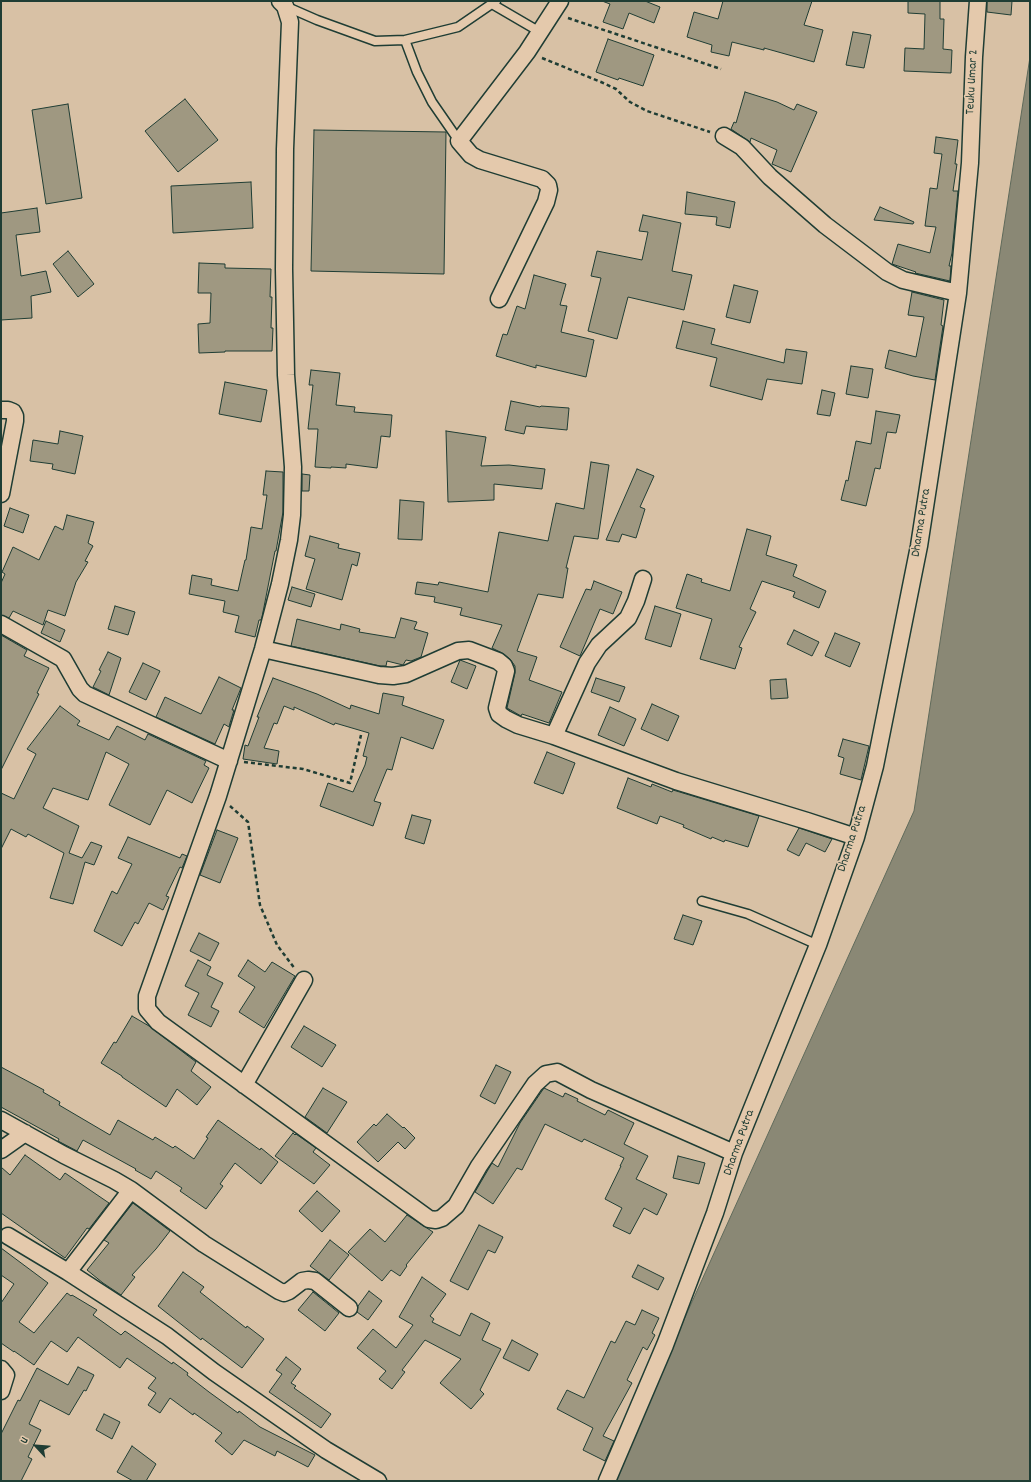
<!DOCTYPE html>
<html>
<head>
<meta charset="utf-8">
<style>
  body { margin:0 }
  #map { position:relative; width:1031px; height:1482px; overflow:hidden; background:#d8c1a5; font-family:Dekko,sans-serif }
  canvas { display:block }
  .frame { position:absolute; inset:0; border:2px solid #1f3d34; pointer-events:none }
  .north { position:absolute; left:16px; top:1426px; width:40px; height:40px; -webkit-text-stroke:3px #e4c9ac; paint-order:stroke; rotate:296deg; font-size:11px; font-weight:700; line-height:16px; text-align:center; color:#1f3d34 }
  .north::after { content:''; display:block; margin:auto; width:14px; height:18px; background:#1f3d34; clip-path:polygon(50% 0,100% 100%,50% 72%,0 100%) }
</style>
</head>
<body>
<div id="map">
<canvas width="1031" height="1482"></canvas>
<div class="frame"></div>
<div class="north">U</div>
</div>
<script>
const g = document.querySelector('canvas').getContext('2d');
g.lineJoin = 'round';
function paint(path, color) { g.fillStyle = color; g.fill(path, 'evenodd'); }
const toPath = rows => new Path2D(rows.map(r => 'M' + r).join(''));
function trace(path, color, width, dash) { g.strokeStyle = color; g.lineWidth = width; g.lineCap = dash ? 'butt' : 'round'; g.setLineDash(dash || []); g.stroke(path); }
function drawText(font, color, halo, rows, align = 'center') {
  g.font = font + ' Dekko,sans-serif'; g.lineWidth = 3; g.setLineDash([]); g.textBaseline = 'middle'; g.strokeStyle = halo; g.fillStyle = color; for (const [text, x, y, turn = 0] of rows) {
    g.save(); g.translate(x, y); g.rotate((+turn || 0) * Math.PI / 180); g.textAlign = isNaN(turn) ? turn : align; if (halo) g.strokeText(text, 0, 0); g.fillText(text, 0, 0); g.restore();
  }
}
const water = toPath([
  [1030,57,1030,1481,611,1481,914,811,1030,57]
]);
paint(water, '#8a8875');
trace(water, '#5f6a5b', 1);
const building = toPath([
  [602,1,645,1,660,7,654,23,629,13,623,29,603,22,610,4,602,1],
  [723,1,812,1,804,25,823,30,814,62,764,48,764,50,732,42,729,56,711,52,712,45,687,37,694,12,718,19,723,1],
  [908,1,940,1,940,19,944,19,943,49,952,50,951,73,904,71,905,48,924,49,925,14,908,13,908,1],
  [987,1,1012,1,1011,15,987,12,987,1],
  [853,32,871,35,864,68,846,65,853,32],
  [608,39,654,55,643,86,619,78,618,80,596,72,608,39],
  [745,92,777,102,794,110,797,104,817,112,791,172,772,164,777,150,751,138,750,142,731,129,734,122,736,123,745,92],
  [185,99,218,140,178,172,145,131,185,99],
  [68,104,82,198,46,204,32,110,68,104],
  [314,130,446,132,444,274,311,271,314,130],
  [936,137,958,140,955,164,957,164,953,191,958,191,952,253,949,266,951,266,950,281,915,273,916,272,892,264,898,244,930,253,936,227,925,226,930,188,937,189,942,154,934,153,936,137],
  [251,182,253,228,173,233,171,186,251,182],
  [687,192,735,202,730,228,716,225,717,217,685,214,687,192],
  [880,207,914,222,913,224,874,220,880,207],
  [37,208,40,232,16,235,21,276,46,271,51,292,31,296,32,318,1,320,1,213,37,208],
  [643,215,681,223,672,271,692,275,684,310,628,297,617,339,588,331,601,278,591,276,597,251,642,260,648,232,639,231,643,215],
  [68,251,94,284,78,297,53,264,68,251],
  [199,263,225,264,225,268,271,269,270,297,272,297,271,328,273,328,272,351,225,351,225,352,199,353,198,324,210,323,211,293,198,293,199,263],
  [534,275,566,284,560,305,567,306,561,332,594,340,586,377,536,365,536,368,496,356,503,334,507,335,517,306,525,309,534,275],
  [734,285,758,291,750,323,726,317,734,285],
  [912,292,944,300,941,325,943,326,935,380,913,376,885,368,889,350,916,357,924,317,908,315,912,292],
  [683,321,715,329,711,344,784,363,786,349,807,352,802,384,767,379,762,400,710,386,717,358,676,348,683,321],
  [851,366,873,369,868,398,846,394,851,366],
  [311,370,340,373,336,405,355,407,354,412,392,415,390,437,381,436,377,468,346,464,346,468,331,467,331,468,315,467,318,429,308,429,313,385,309,385,311,370],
  [225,382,267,390,261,422,219,414,225,382],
  [822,390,835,393,830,416,817,414,822,390],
  [511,401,540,407,541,406,569,408,567,430,526,426,524,434,505,430,511,401],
  [876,411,900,415,896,433,887,432,880,469,875,468,866,506,841,500,846,480,848,481,856,441,871,444,876,411],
  [60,431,83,436,75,474,52,469,53,464,30,461,33,440,58,444,60,431],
  [446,431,486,437,481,466,509,465,545,469,542,489,494,484,494,500,448,502,446,431],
  [591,462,609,465,598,539,574,536,566,568,568,568,563,598,538,594,517,651,537,657,529,680,562,692,549,723,522,714,521,716,507,708,515,673,515,666,510,659,504,654,492,648,502,625,460,615,462,608,434,602,435,597,415,594,417,582,438,585,439,582,488,592,499,532,548,541,556,503,584,509,591,462],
  [637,469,654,476,640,507,645,509,636,538,622,534,619,542,606,540,637,469],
  [266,471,283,472,283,512,276,551,275,551,262,617,261,620,259,620,255,637,235,632,239,616,223,612,225,601,189,594,192,575,212,579,211,585,238,591,245,560,246,560,251,527,262,529,267,495,263,495,266,471],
  [302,474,310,475,309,491,302,491,302,474],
  [400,500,424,502,422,540,398,539,400,500],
  [10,508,29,515,23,533,4,526,10,508],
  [67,515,94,522,88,543,93,546,85,561,88,562,76,582,65,616,48,610,43,625,13,611,9,618,1,615,1,583,5,574,2,572,13,547,39,560,55,526,63,530,67,515],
  [747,529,771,536,766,555,797,565,793,576,826,591,819,608,793,597,795,592,762,581,750,609,756,612,739,647,742,648,735,669,700,659,712,619,676,608,687,574,702,579,701,582,730,591,747,529],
  [310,536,339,544,338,548,360,553,357,566,352,564,342,600,306,589,315,559,305,556,310,536],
  [594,581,622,592,613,614,600,609,580,656,560,647,586,589,591,590,594,581],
  [292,587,315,594,311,607,288,600,292,587],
  [115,606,135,612,128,635,108,629,115,606],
  [655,606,681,614,671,647,645,639,655,606],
  [401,618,417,622,414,629,428,633,421,657,411,661,406,660,403,665,387,661,386,666,380,666,291,646,297,619,340,630,341,624,360,629,359,632,395,638,401,618],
  [46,621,65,630,60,642,41,633,46,621],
  [794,630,819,642,812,656,787,644,794,630],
  [835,633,860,643,850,667,825,656,835,633],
  [1,635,27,650,24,656,49,668,37,693,39,694,1,770,1,635],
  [108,652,121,658,109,695,93,687,101,671,99,670,108,652],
  [460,660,476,666,467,689,451,682,460,660],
  [143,663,160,671,146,700,129,692,143,663],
  [219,677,241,688,232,710,234,710,230,723,229,727,224,724,215,744,156,717,165,697,201,714,219,677],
  [273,678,317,694,350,709,351,705,379,714,383,693,404,697,402,705,444,720,433,749,401,737,392,770,387,769,374,801,381,803,373,826,320,806,328,783,353,792,365,765,367,757,363,756,369,733,335,723,334,725,294,707,294,710,284,706,277,724,274,723,264,748,279,751,277,764,243,759,245,745,248,746,259,717,257,717,273,678],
  [596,678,625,687,619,702,591,692,596,678],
  [786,679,788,698,771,699,770,680,786,679],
  [652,704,679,716,668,741,641,729,652,704],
  [60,706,80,721,77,725,109,740,117,726,145,740,148,734,206,761,204,765,209,768,192,803,167,790,150,825,109,805,129,764,106,752,88,800,53,788,43,808,79,826,69,853,82,858,91,842,102,846,94,865,85,862,73,904,50,898,64,853,28,834,26,837,11,829,1,849,1,793,14,799,36,754,27,749,60,706],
  [610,707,636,719,624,746,598,735,610,707],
  [843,739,869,746,861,780,840,774,844,758,838,756,843,739],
  [547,752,575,763,563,794,534,783,547,752],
  [628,778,651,787,652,784,672,792,673,790,759,816,748,847,725,840,724,842,712,837,711,839,683,827,684,825,660,816,657,824,617,808,628,778],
  [412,815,431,820,424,844,405,838,412,815],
  [799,828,832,839,825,852,806,843,799,856,787,850,799,828],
  [217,830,238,838,220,883,200,875,217,830],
  [128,837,180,858,182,854,187,856,182,868,180,867,166,896,169,897,163,910,149,903,138,924,135,922,122,946,94,931,112,891,117,894,132,864,118,858,128,837],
  [683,915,702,921,693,945,674,939,683,915],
  [199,933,219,943,210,961,190,951,199,933],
  [198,960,211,967,207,975,223,983,211,1007,219,1011,211,1027,188,1015,199,993,185,986,198,960],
  [248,960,265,972,272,962,295,976,264,1028,239,1012,255,987,238,976,248,960],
  [132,1016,149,1026,196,1062,191,1071,211,1087,197,1105,177,1089,166,1107,122,1077,122,1076,101,1063,114,1042,116,1043,132,1016],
  [304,1026,336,1045,322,1067,291,1047,304,1026],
  [496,1065,511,1072,495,1104,480,1096,496,1065],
  [1,1067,44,1090,43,1092,60,1102,59,1105,110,1135,118,1120,153,1140,155,1137,173,1148,175,1146,194,1159,208,1138,206,1137,218,1120,260,1150,261,1148,278,1162,261,1184,235,1163,220,1184,223,1186,206,1209,180,1191,182,1188,156,1171,151,1179,135,1170,136,1169,83,1140,77,1151,58,1141,59,1139,1,1107,1,1067],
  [323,1088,347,1102,327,1133,305,1117,323,1088],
  [544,1088,563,1097,565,1093,578,1099,577,1101,605,1115,608,1110,634,1123,624,1144,648,1156,636,1179,667,1194,657,1215,644,1208,630,1234,613,1226,622,1208,605,1199,621,1166,620,1166,624,1158,584,1139,582,1142,545,1124,522,1170,517,1168,493,1204,475,1192,492,1163,498,1167,520,1123,544,1088],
  [387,1114,403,1128,404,1127,415,1138,405,1149,398,1142,378,1162,357,1142,374,1124,376,1126,387,1114],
  [293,1133,295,1135,296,1134,316,1148,313,1152,330,1165,314,1184,275,1156,293,1133],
  [25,1155,60,1180,65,1173,109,1203,89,1229,87,1228,65,1258,1,1213,1,1167,10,1175,25,1155],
  [678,1156,705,1163,699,1184,673,1178,678,1156],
  [317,1191,340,1211,322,1232,299,1211,317,1191],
  [133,1203,170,1231,156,1249,132,1275,135,1277,121,1295,103,1283,87,1270,109,1243,104,1240,133,1203],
  [407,1215,433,1232,406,1265,407,1266,400,1276,391,1270,382,1281,348,1252,370,1229,385,1242,407,1215],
  [479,1225,503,1237,495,1253,488,1250,468,1290,450,1281,479,1225],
  [330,1240,349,1255,329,1280,310,1266,330,1240],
  [1,1248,48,1283,19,1322,34,1333,67,1293,71,1296,72,1295,97,1310,93,1315,121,1335,125,1331,172,1364,173,1362,188,1373,187,1375,209,1392,238,1413,239,1411,260,1427,315,1455,308,1467,277,1451,275,1456,244,1440,232,1455,215,1441,222,1433,194,1413,193,1415,170,1398,160,1413,148,1405,156,1393,148,1388,156,1378,127,1358,120,1368,78,1337,67,1352,51,1341,34,1365,14,1351,14,1352,1,1343,1,1303,14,1284,1,1275,1,1248],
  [638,1265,664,1278,658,1290,632,1277,638,1265],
  [183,1272,204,1287,200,1292,246,1328,247,1326,264,1339,242,1368,202,1338,201,1340,158,1306,183,1272],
  [422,1277,446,1294,430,1316,434,1319,432,1322,460,1336,471,1313,490,1323,482,1340,501,1349,480,1390,484,1394,471,1409,440,1383,461,1359,425,1340,402,1370,405,1372,392,1389,379,1379,386,1371,357,1348,373,1329,396,1348,413,1325,399,1317,422,1277],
  [369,1291,382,1301,368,1320,357,1312,358,1306,369,1291],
  [313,1292,339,1313,325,1331,298,1310,313,1292],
  [642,1310,659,1318,652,1333,655,1335,647,1350,643,1347,627,1380,632,1383,603,1436,614,1441,605,1461,583,1450,593,1428,557,1409,567,1390,584,1398,611,1341,615,1343,626,1321,635,1325,642,1310],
  [512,1340,538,1354,529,1371,503,1358,512,1340],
  [286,1357,301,1369,291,1383,296,1386,294,1388,331,1414,321,1428,269,1392,282,1374,276,1370,286,1357],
  [78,1367,94,1375,86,1391,84,1390,69,1415,40,1400,29,1424,41,1430,28,1457,32,1459,21,1481,1,1481,1,1434,18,1400,20,1401,37,1368,68,1385,78,1367],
  [104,1414,120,1422,112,1439,96,1430,104,1414],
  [132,1446,156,1464,146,1481,133,1481,117,1472,132,1446]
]);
paint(building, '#9f9881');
trace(building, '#1f3d34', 1);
const service = toPath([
  [492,4,540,32],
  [285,6,317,20,375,41,405,40,458,27,496,1],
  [405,40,417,72,432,102,459,141],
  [702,901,748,914,818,945]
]);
const minor = toPath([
  [280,1,285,6,290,22,285,149,284,269,286,375,293,467,292,515,289,540,280,584,263,649,218,796,147,996,147,1009,158,1022,429,1219,436,1220,442,1218,456,1206,479,1166,535,1084,546,1074,557,1072,591,1090,734,1153],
  [724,136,742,147,770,177,825,225,887,272,903,280,958,293],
  [499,299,546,202,549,190,548,185,542,179,480,160,471,155,459,141,527,52,560,1],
  [1,410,8,410,13,412,15,416,15,421,1,494],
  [1,624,63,659,80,689,85,694,229,761],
  [263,649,379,675,393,676,406,674,458,651,469,650,498,661,504,666,506,671,497,708,499,714,506,719,518,725,554,736,676,781,807,821,856,837],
  [554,736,587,663,599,645,628,618,636,601,643,579],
  [244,1085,304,980],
  [1,1120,64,1155,114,1180,131,1190,68,1272,167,1336,214,1372,326,1450,378,1481],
  [1,1150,25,1133],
  [131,1190,204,1244,279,1291,284,1293,289,1291,302,1281,308,1280,315,1281,349,1308],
  [8,1236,68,1272],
  [1,1369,6,1375,1,1391],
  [607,1481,665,1345,715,1213,734,1153,818,945,856,837,875,766,919,546,958,293,970,163,974,57,978,1]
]);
trace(service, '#1f3d34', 11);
trace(minor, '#1f3d34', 19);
trace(toPath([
  [568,18,721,69],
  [542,58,601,82,616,89,630,102,647,111,710,132],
  [244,762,303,769,350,783,361,735],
  [230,806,248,822,260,905,277,945,295,969]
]), '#1f3d34', 2.5, [4, 3]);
trace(service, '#e4c9ac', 8);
trace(minor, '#e4c9ac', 16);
drawText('13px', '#1f3d34', '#e4c9ac', [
  ["Teuku Umar 2",973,82,-87],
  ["Dharma Putra",922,523,-81],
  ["Dharma Putra",853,839,-72],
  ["Dharma Putra",740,1143,-70]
]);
</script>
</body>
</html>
